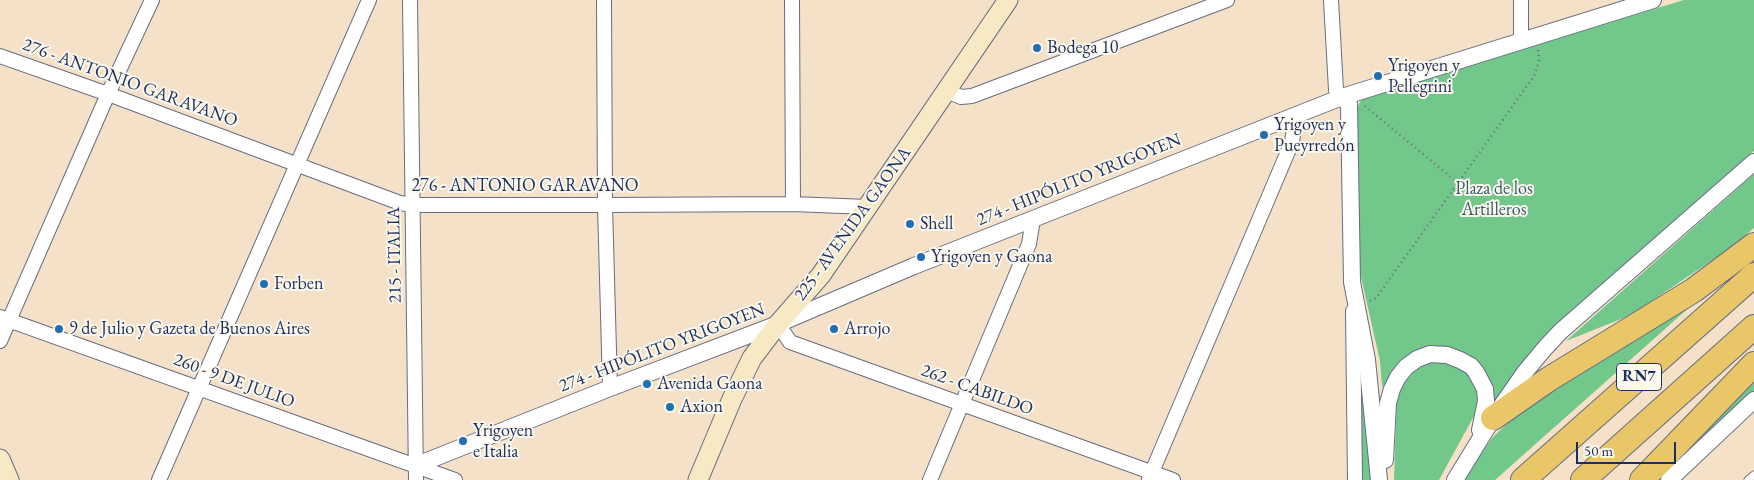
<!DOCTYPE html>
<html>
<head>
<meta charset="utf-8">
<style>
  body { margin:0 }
  #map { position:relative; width:1754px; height:480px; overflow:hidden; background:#f5e1c7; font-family:"EB Garamond",serif }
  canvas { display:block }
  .scale { position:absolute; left:1576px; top:442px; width:100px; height:22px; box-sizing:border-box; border:2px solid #1b2f5e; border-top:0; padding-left:6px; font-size:15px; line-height:18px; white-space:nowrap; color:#1b2f5e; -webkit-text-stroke:4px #fbf7ec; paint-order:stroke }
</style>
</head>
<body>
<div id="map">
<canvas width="1754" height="480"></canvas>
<div class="scale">50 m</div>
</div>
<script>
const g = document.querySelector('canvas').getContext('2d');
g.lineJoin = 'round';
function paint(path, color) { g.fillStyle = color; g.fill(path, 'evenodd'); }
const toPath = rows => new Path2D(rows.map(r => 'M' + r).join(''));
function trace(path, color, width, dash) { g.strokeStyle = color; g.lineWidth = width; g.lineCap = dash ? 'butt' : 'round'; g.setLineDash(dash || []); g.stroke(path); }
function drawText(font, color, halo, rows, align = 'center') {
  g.font = font + ' "EB Garamond",serif'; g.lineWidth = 4; g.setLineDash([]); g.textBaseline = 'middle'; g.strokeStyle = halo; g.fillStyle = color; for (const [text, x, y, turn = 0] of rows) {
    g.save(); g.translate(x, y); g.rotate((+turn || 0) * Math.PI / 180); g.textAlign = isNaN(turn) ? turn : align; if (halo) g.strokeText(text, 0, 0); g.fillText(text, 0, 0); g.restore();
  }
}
paint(toPath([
  [1684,0,1754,0,1754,151,1549,332,1537,345,1519,369,1494,406,1487,378,1414,352,1404,358,1396,366,1385,387,1383,387,1382,385,1380,361,1359,268,1356,110,1361,100,1365,96],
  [1754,174,1754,228,1733,246,1631,315,1566,341],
  [1692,305,1495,480,1462,480,1493,437,1542,391],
  [1357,337,1372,480,1359,480],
  [1436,359,1462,369,1469,375,1475,384,1478,393,1478,404,1474,416,1439,480,1394,480,1397,391,1416,366],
  [1754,373,1754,391,1671,471,1660,480,1649,480]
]), '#72c78b');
const service = toPath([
  [1748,480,1754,475]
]);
const minor = toPath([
  [410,0,416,480],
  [604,0,605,205,610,388],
  [792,0,793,204],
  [1331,0,1336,90,1342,97],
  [1521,0,1521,41],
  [0,56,108,94,400,203,413,205,605,205,793,204,867,207],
  [947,91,961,97,972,96,1227,0],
  [1353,311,1355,480],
  [0,317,455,480],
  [778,324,790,342,1173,480],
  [0,341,108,94,152,0],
  [1149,479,1292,142,1296,115],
  [159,480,369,0],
  [930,480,1029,244,1033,219]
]);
const tertiary = toPath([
  [1342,97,1349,104,1352,282,1367,360,1379,480],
  [1385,460,1388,403,1392,389,1398,377,1406,367,1417,359,1430,354,1447,355,1460,360,1471,366,1476,372,1485,389,1486,401,1480,430],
  [417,465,610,388,778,324,914,266,1342,97,1653,0],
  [1455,480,1493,418,1525,372,1545,348,1561,331,1754,162],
  [1669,480,1754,400]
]);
const secondary = toPath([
  [0,459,9,480],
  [698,480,732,399,752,358,778,324,821,275,1008,0]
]);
const motorway = toPath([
  [1493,418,1549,379,1694,290,1754,245],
  [1523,480,1754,275],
  [1583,480,1754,327],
  [1642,480,1754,364]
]);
trace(service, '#676d83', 9);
trace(minor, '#676d83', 16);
trace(tertiary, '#676d83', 18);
trace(secondary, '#676d83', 21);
trace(motorway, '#676d83', 26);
trace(toPath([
  [1365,106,1458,183],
  [1370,301,1376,298,1534,76,1539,61,1538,49]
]), '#676d83', 2.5, [1, 4]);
trace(service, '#fff', 7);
trace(minor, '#fff', 14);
trace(tertiary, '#fff', 16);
trace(secondary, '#f6e9c3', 19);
trace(motorway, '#e9c769', 24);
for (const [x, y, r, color] of [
  [1037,48,5,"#1f6fb2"],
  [1378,76,5,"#1f6fb2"],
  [1264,135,5,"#1f6fb2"],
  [910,224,5,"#1f6fb2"],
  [921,257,5,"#1f6fb2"],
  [264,284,5,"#1f6fb2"],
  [59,329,5,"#1f6fb2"],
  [834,329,5,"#1f6fb2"],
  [647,384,5,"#1f6fb2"],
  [670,407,5,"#1f6fb2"],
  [463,441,5,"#1f6fb2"]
]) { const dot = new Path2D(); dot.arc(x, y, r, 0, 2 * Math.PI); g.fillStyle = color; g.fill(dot); trace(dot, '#fbf7ec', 2); }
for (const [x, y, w] of [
  [1639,377,45]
]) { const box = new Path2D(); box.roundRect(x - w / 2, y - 13.5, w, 27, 4); g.fillStyle = '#fbf7ec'; g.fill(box); trace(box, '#1b2f5e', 1); }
drawText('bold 16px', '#1b2f5e', null, [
  ["RN7",1639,377]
]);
drawText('18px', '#1b2f5e', '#fbf7ec', [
  ["Bodega 10",1047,48],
  ["Yrigoyen y",1388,66],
  ["Pellegrini",1388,87],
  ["Yrigoyen y",1274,125],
  ["Pueyrredón",1274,146],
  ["Shell",920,224],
  ["Yrigoyen y Gaona",931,257],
  ["Forben",274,284],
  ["9 de Julio y Gazeta de Buenos Aires",69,329],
  ["Arrojo",844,329],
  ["Avenida Gaona",657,384],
  ["Axion",680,407],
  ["Yrigoyen",473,431],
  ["e Italia",473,452]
], 'left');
drawText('18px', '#1b2f5e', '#fbf7ec', [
  ["276 - ANTONIO GARAVANO",130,83,20],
  ["274 - HIPÓLITO YRIGOYEN",1079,180,-22],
  ["276 - ANTONIO GARAVANO",525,186],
  ["225 - AVENIDA GAONA",853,224,-54],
  ["215 - ITALIA",395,255,-91],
  ["274 - HIPÓLITO YRIGOYEN",662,348,-21],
  ["260 - 9 DE JULIO",234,381,20],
  ["262 - CABILDO",977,390,20]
]);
drawText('18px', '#355d6c', '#fbf7ec', [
  ["Plaza de los",1494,189],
  ["Artilleros",1494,210]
]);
</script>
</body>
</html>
